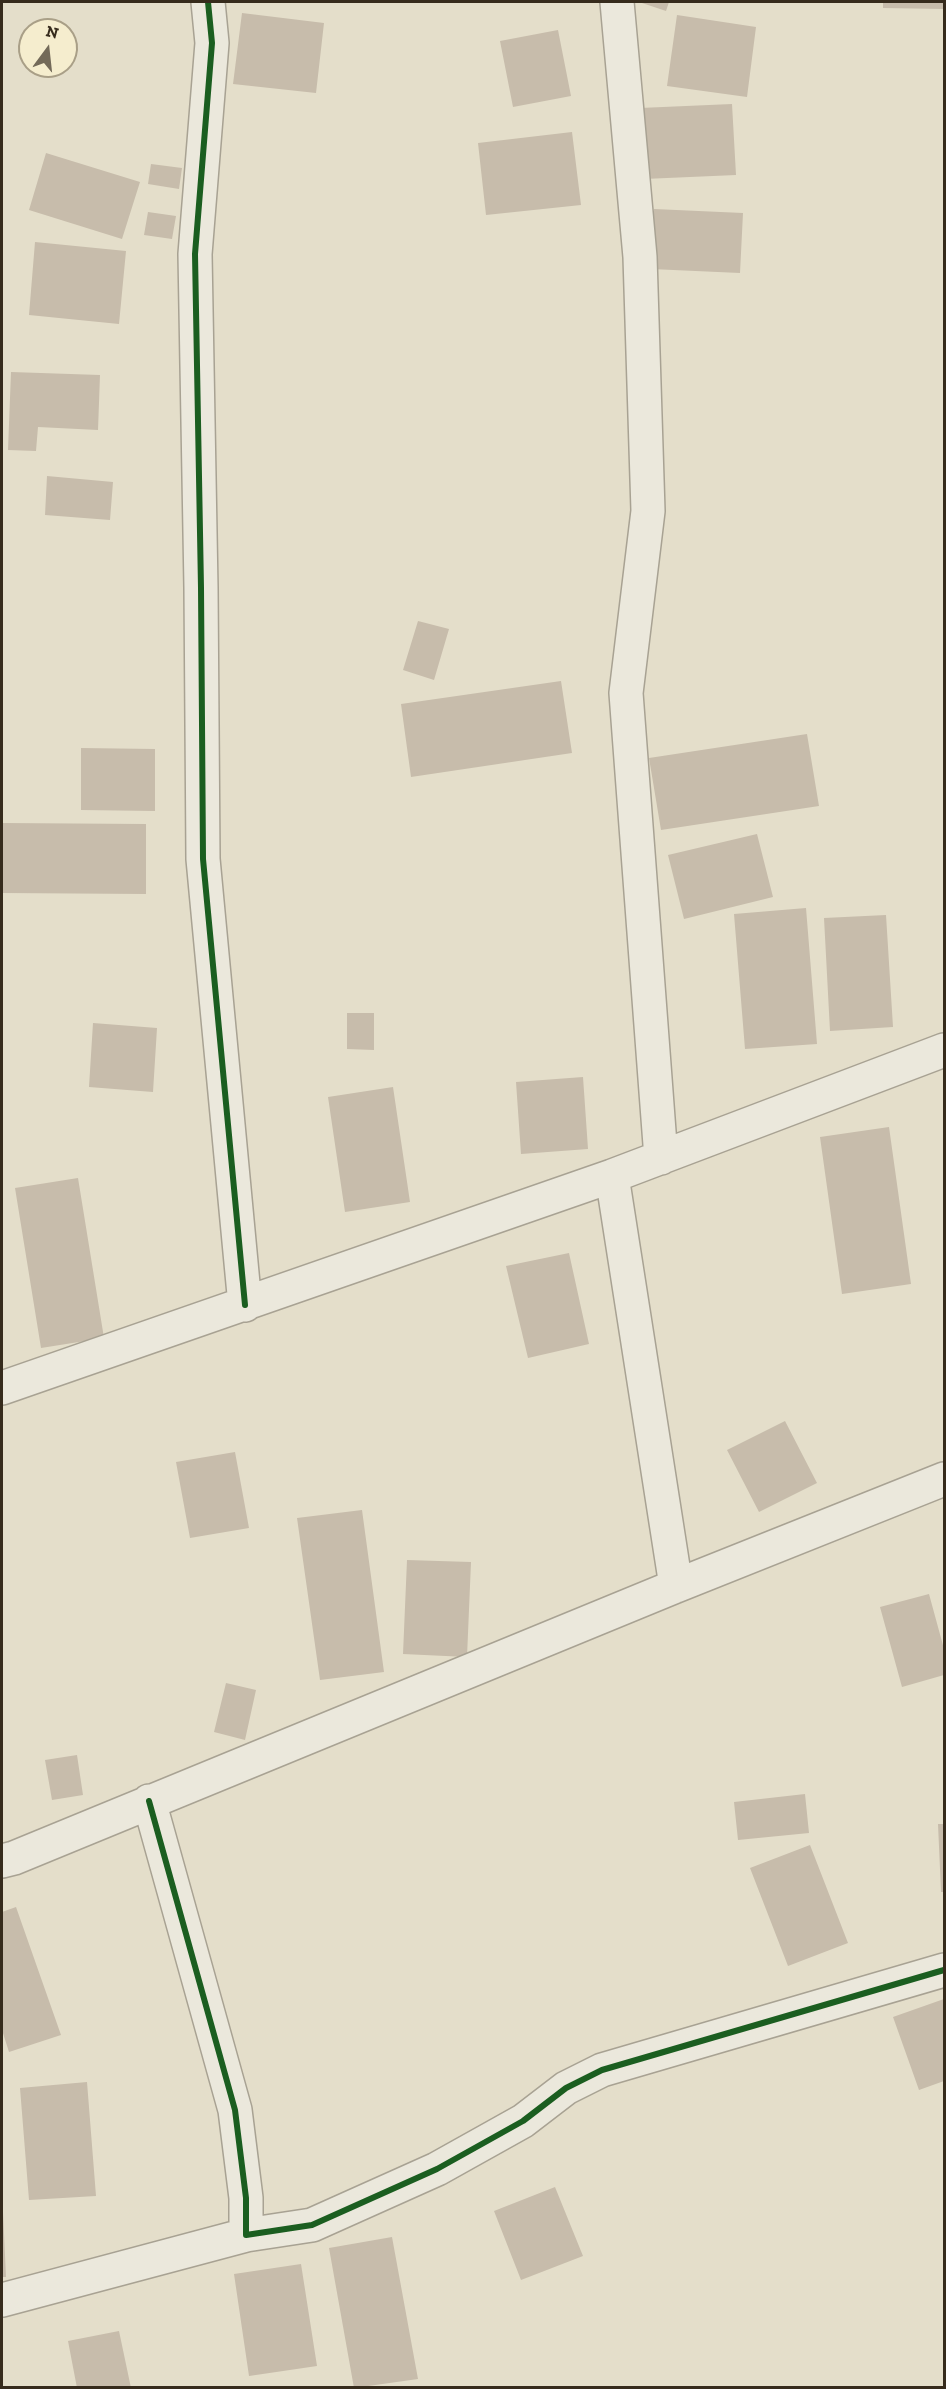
<!DOCTYPE html>
<html>
<head>
<meta charset="utf-8">
<style>
  body { margin:0 }
  #map { position:relative; width:946px; height:2389px; overflow:hidden; background:#e4deca; font-family:"Zilla Slab",serif }
  canvas { display:block }
  .frame { position:absolute; inset:0; border:3px solid #362b1c; pointer-events:none }
  .north { position:absolute; left:18px; top:18px; width:60px; height:60px; box-sizing:border-box; background:#f5edce; border:2px solid #a99f87; border-radius:50%; rotate:15deg; font-size:16px; font-weight:700; line-height:24px; text-align:center; color:#362b1c }
  .north::after { content:''; display:block; margin:auto; width:21px; height:27px; background:#736a59; clip-path:polygon(50% 0,100% 100%,50% 72%,0 100%) }
</style>
</head>
<body>
<div id="map">
<canvas width="946" height="2389"></canvas>
<div class="frame"></div>
<div class="north">N</div>
</div>
<script>
const g = document.querySelector('canvas').getContext('2d');
g.lineJoin = 'round';
function paint(path, color) { g.fillStyle = color; g.fill(path, 'evenodd'); }
const toPath = rows => new Path2D(rows.map(r => 'M' + r).join(''));
function trace(path, color, width, dash) { g.strokeStyle = color; g.lineWidth = width; g.lineCap = dash ? 'butt' : 'round'; g.setLineDash(dash || []); g.stroke(path); }
paint(toPath([
  [639,2,669,2,666,11],
  [883,2,944,2,944,9,883,8],
  [242,13,324,23,316,93,233,84],
  [677,15,756,27,747,97,667,86],
  [558,30,571,96,513,107,500,41],
  [732,104,736,175,644,179,640,108],
  [572,132,581,205,486,215,478,143],
  [46,153,140,182,122,239,29,210],
  [151,164,182,168,179,189,148,184],
  [654,209,743,213,740,273,651,269],
  [148,212,176,216,172,239,144,235],
  [35,242,126,251,119,324,29,315],
  [11,372,100,375,98,430,38,427,36,451,8,450],
  [47,476,113,482,110,520,45,515],
  [418,621,449,629,434,680,403,670],
  [561,681,572,753,411,777,401,704],
  [807,734,819,806,661,830,649,758],
  [81,748,155,749,155,811,81,810],
  [2,823,146,824,146,894,2,893],
  [757,834,773,897,684,919,668,855],
  [806,908,817,1044,745,1049,734,914],
  [886,915,893,1027,830,1031,824,918],
  [347,1013,374,1013,374,1050,347,1049],
  [93,1023,157,1028,153,1092,89,1087],
  [583,1077,588,1149,521,1154,516,1082],
  [393,1087,410,1202,345,1212,328,1097],
  [889,1127,911,1284,842,1294,820,1137],
  [78,1178,104,1338,41,1348,15,1188],
  [569,1253,589,1344,528,1358,506,1266],
  [785,1421,817,1483,759,1512,727,1450],
  [235,1452,249,1528,190,1538,176,1462],
  [362,1510,384,1672,320,1680,297,1518],
  [407,1560,471,1562,467,1657,403,1654],
  [929,1594,944,1649,944,1675,902,1687,880,1607],
  [226,1683,256,1690,245,1740,214,1732],
  [77,1755,83,1795,52,1800,45,1760],
  [805,1794,809,1833,738,1840,734,1802],
  [938,1824,944,1824,944,1892,941,1892],
  [810,1845,848,1943,788,1966,750,1868],
  [16,1907,61,2035,9,2052,2,2030,2,1912],
  [944,1999,944,2081,919,2090,893,2017],
  [87,2082,96,2196,29,2200,20,2088],
  [555,2187,583,2256,521,2280,494,2211],
  [2,2212,3,2212,6,2277,2,2277],
  [392,2237,418,2379,354,2388,329,2248],
  [301,2264,317,2366,249,2376,234,2274],
  [119,2331,131,2388,77,2388,68,2341]
]), '#c7bcab');
const minor = toPath([
  [208,2,212,43,195,254,201,588,203,859,245,1305],
  [617,2,640,257,648,511,626,693,661,1158],
  [612,1176,676,1586],
  [2,1388,612,1176,944,1050],
  [149,1801,235,2110,246,2198,246,2235,312,2225,437,2169,523,2121,566,2088,602,2070,944,1970],
  [2,1861,14,1858,676,1586,944,1479],
  [2,2300,246,2235]
]);
trace(minor, '#a8a293', 36);
trace(minor, '#ebe8dc', 33);
trace(toPath([
  [208,2,212,43,195,254,201,588,203,859,245,1305],
  [149,1801,235,2110,246,2198,246,2235,312,2225,437,2169,523,2121,566,2088,602,2070,944,1970]
]), '#1b5e20', 6);
</script>
</body>
</html>
